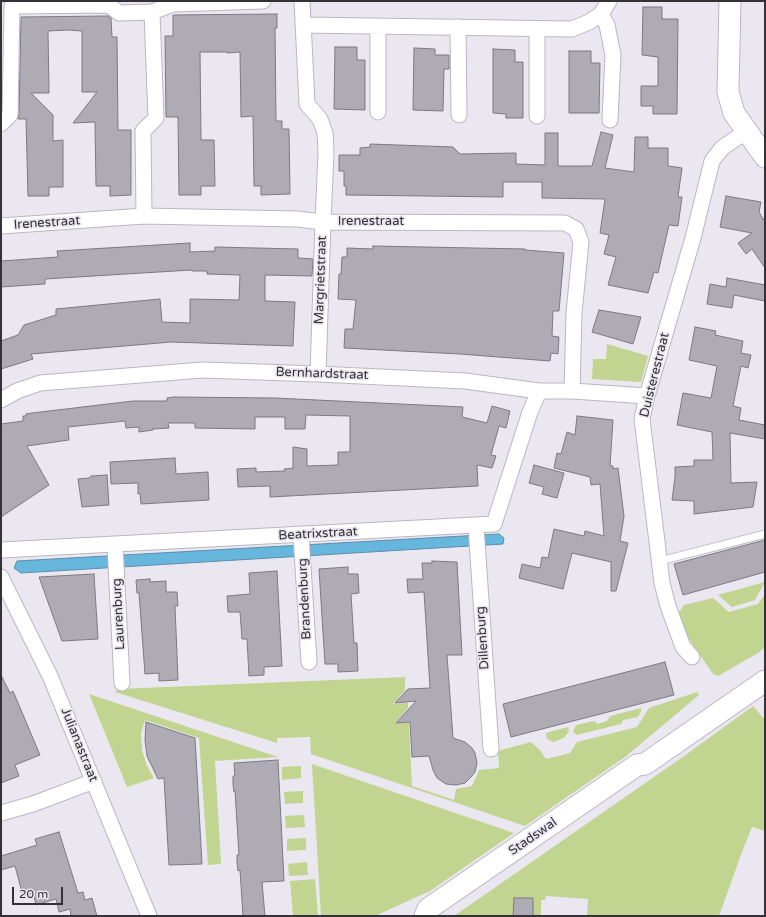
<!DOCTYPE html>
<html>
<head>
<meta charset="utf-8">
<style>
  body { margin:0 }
  #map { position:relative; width:766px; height:917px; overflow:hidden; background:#ebe7f1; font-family:"Varela Round",sans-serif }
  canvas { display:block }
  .frame { position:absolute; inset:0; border:2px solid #343236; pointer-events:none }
  .scale { position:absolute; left:12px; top:887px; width:51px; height:18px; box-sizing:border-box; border:2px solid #343236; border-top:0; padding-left:5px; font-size:12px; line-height:14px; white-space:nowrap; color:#343236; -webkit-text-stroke:3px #ebe7f1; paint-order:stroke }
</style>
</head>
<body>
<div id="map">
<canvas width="766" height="917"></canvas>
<div class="frame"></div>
<div class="scale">20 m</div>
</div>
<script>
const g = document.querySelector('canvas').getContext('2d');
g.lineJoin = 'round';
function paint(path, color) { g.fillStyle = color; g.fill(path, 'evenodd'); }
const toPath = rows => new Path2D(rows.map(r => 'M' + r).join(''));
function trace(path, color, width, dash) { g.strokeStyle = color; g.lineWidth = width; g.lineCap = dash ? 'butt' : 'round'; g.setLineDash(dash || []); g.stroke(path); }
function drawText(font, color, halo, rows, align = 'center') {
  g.font = font + ' "Varela Round",sans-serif'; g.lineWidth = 3.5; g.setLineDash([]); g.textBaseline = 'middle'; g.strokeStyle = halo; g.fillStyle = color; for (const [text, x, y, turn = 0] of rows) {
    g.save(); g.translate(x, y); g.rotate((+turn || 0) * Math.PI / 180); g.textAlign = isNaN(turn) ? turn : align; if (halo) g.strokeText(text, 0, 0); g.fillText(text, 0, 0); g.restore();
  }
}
paint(toPath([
  [607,344,648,356,641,382,592,379,593,359,606,359],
  [765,582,755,600,732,607,718,595],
  [765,594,765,647,758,653,718,676,713,674,681,627,678,614,684,605,713,598,729,612,758,604],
  [405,677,405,690,393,704,408,703,408,708,395,723,409,723,412,786,454,800,456,789,472,786,479,770,499,768,498,751,531,742,540,750,546,759,570,753,577,742,637,727,649,708,697,692,699,695,625,757,525,826,311,754,310,737,277,738,277,743,115,692,118,689],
  [89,694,278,757,215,761,221,864,208,865,199,738,145,720,141,733,142,750,147,766,154,778,127,787],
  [753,706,765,720,765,831,752,827,742,852,719,916,587,916,588,899,546,896,545,900,541,900,541,915,535,915,535,916,454,916,687,754],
  [641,708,641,711,638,717,623,720,621,724,577,735,573,732,576,725,594,721,598,724,607,721,610,716],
  [568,727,569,731,564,738,553,742,547,739,546,733],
  [312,764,514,833,430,891,375,916,321,916],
  [301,766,301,778,282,780,282,767],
  [303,791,303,803,285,804,284,792],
  [304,815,305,827,286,828,285,816],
  [306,838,306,850,287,851,287,839],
  [307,862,308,875,289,876,288,864],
  [315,879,318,916,293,916,290,881]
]), '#c1d591');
const water = toPath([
  [499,534,504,538,503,544,21,573,14,568,17,561,499,534]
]);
paint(water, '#67b6de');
trace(water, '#588eac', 1);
const building = toPath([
  [643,7,662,7,662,19,678,19,677,114,653,114,653,106,641,106,641,86,658,86,658,57,642,55,643,7],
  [277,14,277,28,275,28,276,121,282,121,282,129,289,129,290,194,261,195,261,186,254,186,253,116,241,117,240,52,227,53,227,52,200,52,201,140,214,140,215,186,201,186,201,195,179,195,178,117,166,117,165,36,173,36,173,15,277,14],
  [108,16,111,18,112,37,117,37,118,130,131,130,131,195,110,196,110,186,96,186,95,122,73,123,97,92,82,92,82,31,68,30,48,31,49,93,31,93,53,115,53,141,63,140,63,187,49,187,49,196,28,196,26,119,18,119,19,115,21,17,108,16],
  [335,47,357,47,357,60,365,60,365,110,334,109,335,47],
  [414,48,435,49,435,55,449,55,449,69,444,69,443,111,413,110,414,48],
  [493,49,515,50,515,62,523,62,523,118,506,118,506,114,493,113,493,49],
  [569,51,591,51,591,63,600,63,599,113,569,113,569,51],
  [601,132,613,135,605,168,634,172,635,137,648,137,648,148,668,148,668,166,682,168,678,197,682,197,678,226,669,225,658,273,654,272,648,293,608,285,616,257,604,254,609,235,600,233,605,199,542,198,542,182,503,182,503,197,346,195,346,186,344,186,344,171,339,171,339,155,360,155,360,148,370,147,370,144,453,147,460,154,516,153,516,164,545,165,545,133,558,133,558,166,592,166,601,132],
  [726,196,761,202,759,212,765,222,765,268,752,249,746,254,738,243,752,233,720,227,726,196],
  [190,243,190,252,215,251,215,247,298,249,298,258,313,259,312,276,265,275,265,301,295,302,293,346,171,342,31,354,33,359,1,369,1,341,18,335,24,325,56,315,56,309,160,299,162,322,190,323,190,299,239,300,240,275,207,274,207,271,192,271,192,270,142,273,45,279,45,284,1,287,1,261,58,257,57,251,190,243],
  [373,246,525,249,525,250,564,253,559,311,553,311,552,336,559,337,558,354,551,353,550,361,460,354,344,348,345,329,353,329,356,300,338,299,339,274,341,274,342,257,347,257,347,248,373,249,373,246],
  [727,278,765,285,765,301,734,295,732,308,707,304,710,284,726,287,727,278],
  [599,310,641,317,633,344,592,332,599,310],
  [695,327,716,331,715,335,743,341,741,353,751,355,748,368,741,366,733,406,741,408,739,420,765,425,765,439,730,433,731,483,757,482,753,507,694,514,694,501,672,500,675,477,675,467,694,466,694,460,713,460,712,432,677,425,683,393,711,398,717,366,689,360,695,327],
  [174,397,275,398,463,407,462,417,487,423,492,406,510,411,506,428,499,426,491,455,496,456,492,468,477,465,478,486,270,497,270,486,268,486,238,487,237,469,256,468,256,472,285,471,284,469,293,468,293,447,307,449,307,466,338,465,338,452,350,452,350,416,306,415,305,429,285,429,285,417,255,417,255,429,195,428,195,423,168,423,169,428,153,429,153,430,139,432,139,427,126,428,125,421,68,427,69,440,27,446,49,485,1,517,1,424,23,421,23,416,26,416,26,414,32,413,133,401,167,401,167,398,174,397],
  [577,416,613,420,610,466,613,466,613,469,618,468,624,516,620,541,628,543,616,591,611,591,611,562,572,553,563,589,519,578,522,564,540,568,542,557,548,558,554,529,584,536,585,531,604,536,600,484,591,485,590,477,554,468,557,453,561,454,567,432,575,435,577,416],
  [175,458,176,474,208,472,209,500,141,504,140,493,138,494,138,483,111,484,110,462,175,458],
  [534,465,564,473,557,498,542,494,544,487,529,483,534,465],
  [107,475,109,505,82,507,78,479,89,478,91,476,107,475],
  [765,540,765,572,683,595,674,564,765,540],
  [432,561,457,562,462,655,447,655,453,738,465,742,472,748,475,753,477,763,475,772,471,777,465,783,456,785,446,784,437,778,433,770,429,756,412,757,410,722,396,723,416,701,395,703,408,689,430,688,424,592,408,593,407,579,423,579,422,563,432,563,432,561],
  [348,567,348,574,358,574,359,593,351,594,354,643,357,643,358,671,338,672,338,664,325,664,319,569,348,567],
  [277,571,282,666,264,667,264,675,249,676,247,639,242,639,240,612,228,612,227,596,250,594,249,573,277,571],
  [94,574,98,639,62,641,39,577,94,574],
  [150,579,150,582,166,581,166,592,177,592,178,606,175,606,178,680,159,681,159,673,145,674,139,593,137,593,136,580,150,579],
  [665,662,674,695,511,737,503,704,665,662],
  [1,675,10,693,13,691,40,755,15,765,19,776,1,783,1,675],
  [146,722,195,738,202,864,169,865,164,778,158,779,147,756,145,740,146,722],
  [278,760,284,881,262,882,265,916,243,916,240,870,238,871,237,863,237,855,239,855,235,791,234,792,233,784,233,776,235,776,234,763,278,760],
  [59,832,78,893,83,892,85,900,92,898,97,916,71,916,70,909,59,912,56,899,36,905,33,893,23,896,15,866,1,870,1,856,37,845,35,839,59,832],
  [514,898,533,898,533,916,513,916,514,898]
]);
paint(building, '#afabb5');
trace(building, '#7c7982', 1);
const lane = toPath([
  [660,561,765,534]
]);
const street = toPath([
  [302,1,307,104,320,119,325,133,326,152,323,222,318,374],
  [601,14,607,25,613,55,610,120],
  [303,25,572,29,589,22,601,14,609,1],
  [458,27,459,115],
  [378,112,378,26],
  [537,116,537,29],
  [1,124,10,115,12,6,109,5,119,13,152,12,173,4,263,1],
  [144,216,143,131,156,118,152,12],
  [1,226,144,216,297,219,323,222,565,223,576,229,581,242,574,313,572,391],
  [1,400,17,391,40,383,202,370,318,374,465,381,539,391,572,391,647,396],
  [476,526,491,749],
  [301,535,309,662],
  [115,545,122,683],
  [1,550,494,524,530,412,539,391],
  [1,577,50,676,149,916],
  [692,657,683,647,668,606,662,583,642,419,647,396,693,238,712,161,722,148,747,131],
  [1,813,33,804,94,781]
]);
const secondary = toPath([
  [730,1,728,92,734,113,765,157],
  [425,916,428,909,637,765,645,764,765,681]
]);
trace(lane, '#bbb7c1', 9);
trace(street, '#bbb7c1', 17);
trace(secondary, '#bbb7c1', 23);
trace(lane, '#fff', 7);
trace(street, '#fff', 15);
trace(secondary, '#fff', 21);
drawText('13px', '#343236', '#ebe7f1', [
  ["Irenestraat",371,222],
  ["Irenestraat",47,223,-4],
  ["Margrietstraat",321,280,-88],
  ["Bernhardstraat",322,374,2],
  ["Duisterestraat",655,375,-76],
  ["Beatrixstraat",318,534,-3],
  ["Brandenburg",305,599,-93],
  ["Laurenburg",119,614,-93],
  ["Dillenburg",483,638,-94],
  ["Julianastraat",79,745,68],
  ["Stadswal",533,837,-35]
]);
</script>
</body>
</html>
